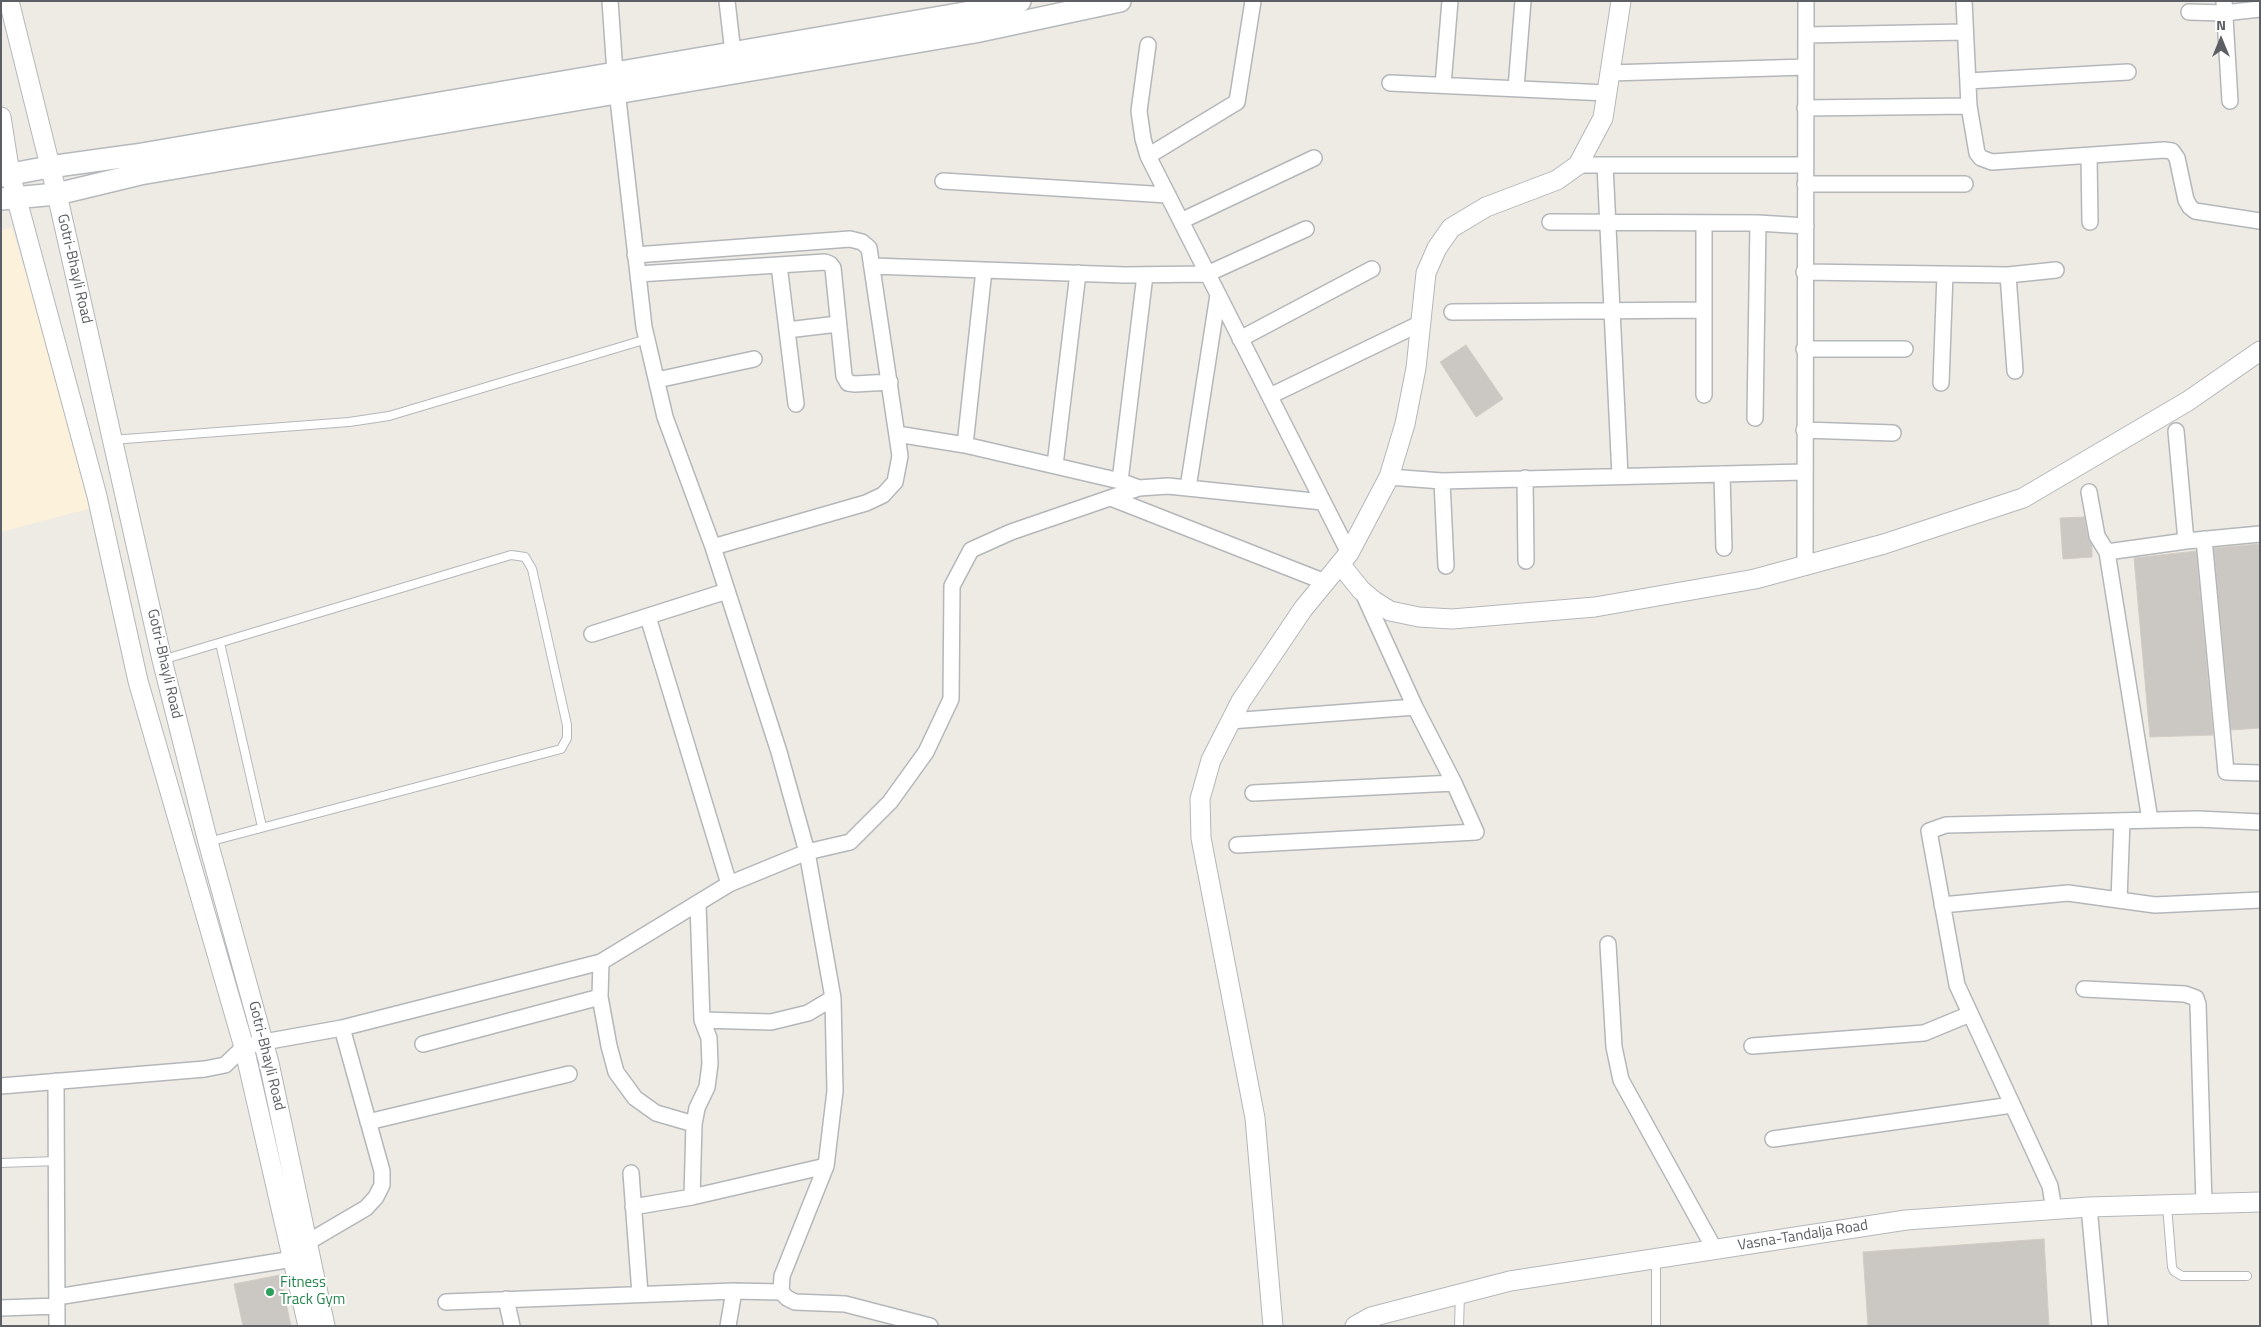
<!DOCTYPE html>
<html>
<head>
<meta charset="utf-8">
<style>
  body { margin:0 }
  #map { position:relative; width:2261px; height:1327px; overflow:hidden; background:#eeebe4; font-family:"Titillium Web",sans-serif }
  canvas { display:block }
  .frame { position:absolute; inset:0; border:2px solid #5c6064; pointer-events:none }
  .north { position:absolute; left:2196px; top:15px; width:50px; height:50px; -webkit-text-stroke:4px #fff; paint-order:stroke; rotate:0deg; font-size:14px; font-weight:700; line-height:20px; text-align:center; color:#5c6064 }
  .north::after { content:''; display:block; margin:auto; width:18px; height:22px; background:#5c6064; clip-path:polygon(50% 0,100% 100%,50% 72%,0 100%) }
</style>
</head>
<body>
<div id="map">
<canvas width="2261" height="1327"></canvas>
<div class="frame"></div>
<div class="north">N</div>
</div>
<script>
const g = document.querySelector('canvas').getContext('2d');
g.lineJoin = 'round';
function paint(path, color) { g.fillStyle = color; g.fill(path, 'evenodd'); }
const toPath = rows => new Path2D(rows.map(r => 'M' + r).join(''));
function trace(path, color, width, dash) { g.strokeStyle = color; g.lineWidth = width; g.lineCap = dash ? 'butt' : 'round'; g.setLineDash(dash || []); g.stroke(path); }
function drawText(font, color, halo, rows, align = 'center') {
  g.font = font + ' "Titillium Web",sans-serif'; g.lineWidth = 4; g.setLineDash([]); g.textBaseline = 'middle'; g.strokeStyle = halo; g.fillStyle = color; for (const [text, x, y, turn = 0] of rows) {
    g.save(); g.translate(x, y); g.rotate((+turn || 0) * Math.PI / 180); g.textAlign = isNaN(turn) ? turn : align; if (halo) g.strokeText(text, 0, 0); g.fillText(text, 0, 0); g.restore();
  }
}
paint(toPath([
  [12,228,96,507,1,532,1,230]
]), '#fcf1db');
const building = toPath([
  [1466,345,1503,399,1476,417,1440,362,1466,345],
  [2084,517,2088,538,2092,545,2092,557,2063,559,2060,518,2084,517],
  [2260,544,2260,728,2231,730,2214,548,2260,544],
  [2196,551,2213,735,2150,737,2134,558,2196,551],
  [2044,1239,2049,1326,1868,1326,1863,1252,2044,1239],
  [280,1275,291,1326,243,1326,234,1284,280,1275]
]);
paint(building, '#cbc7c3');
trace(building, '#d2ccc3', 1);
const service = toPath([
  [112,440,349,422,389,416,647,339],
  [220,643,262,827],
  [162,660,511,555,525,557,532,569,567,725,567,738,561,749,208,842],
  [1,1163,57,1161],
  [2167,1206,2172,1267,2174,1271,2182,1276,2247,1276],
  [1459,1326,1460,1295],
  [1656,1326,1656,1259]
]);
const minor = toPath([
  [610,1,615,73,644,327,665,417,713,547,779,752,807,852,833,998,835,1091,826,1166,782,1276,781,1292,787,1298,795,1302,845,1304,930,1326],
  [727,1,733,53],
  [1964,1,1969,106,1977,153,1981,158,1992,162,2164,150,2172,151,2177,158,2186,200,2190,207,2195,211,2260,221],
  [2224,1,2230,101],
  [2189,12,2224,13,2260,9],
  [1806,35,1965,32],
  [1148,45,1139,111,1143,139,1148,156,1349,553],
  [1610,73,1806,67],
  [1968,81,2128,72],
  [1390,83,1607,93],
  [1443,85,1450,1],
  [1516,88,1523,1],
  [1805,108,1969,106],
  [1148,156,1237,102,1253,1],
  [2089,156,2090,222],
  [1578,165,1805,165],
  [1605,165,1620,476],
  [943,181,1168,195],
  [1805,184,1965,184],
  [1181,221,1314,158],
  [1550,222,1758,223,1806,226],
  [635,255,850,239,862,242,869,248,900,456,895,482,883,495,866,503,713,547],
  [779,265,796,404],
  [873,266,984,270],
  [1804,272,2008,275,2056,270],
  [638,274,825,262,830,264,833,268,844,376,848,383,855,384,890,382],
  [2008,275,2015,371],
  [1452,312,1704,310],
  [787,330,838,324],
  [1240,339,1372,269],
  [1804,349,1905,349],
  [657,380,754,359],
  [1941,383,1945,274],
  [1704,395,1704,223],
  [1270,396,1421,323],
  [1755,418,1758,223],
  [1804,430,1893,433],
  [2176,431,2186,541],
  [897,434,965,445,1120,481,1139,488],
  [965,445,984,270,1124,275,1207,274,1306,229],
  [1055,465,1078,273],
  [1722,474,1724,548],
  [1389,477,1442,481,1804,472],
  [1525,478,1526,561],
  [1120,481,1145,275],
  [1442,481,1446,566],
  [1188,488,1218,295],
  [2089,492,2097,536,2107,552],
  [1111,498,1325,582],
  [2204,539,2226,772,2260,773],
  [1805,567,1806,1],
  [648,617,729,884],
  [592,634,727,591],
  [1230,721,1415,707],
  [1253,793,1454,783],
  [2150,820,2107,552,2186,541,2260,534],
  [1237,845,1476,832,1454,783,1415,707,1363,593],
  [2119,900,2122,821],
  [1942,905,2068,893,2155,905,2260,900],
  [1608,944,1614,1047,1621,1080,1715,1250],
  [601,962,600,997,609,1046,616,1072,635,1098,656,1113,694,1124],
  [2084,989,2185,994,2196,998,2198,1004,2204,1204],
  [702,1020,771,1022,808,1013,833,998],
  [423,1044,600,997],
  [1752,1046,1924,1033,1970,1014],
  [56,1081,57,1326],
  [1,1086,205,1069,225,1065,244,1047,264,1042,342,1028,601,962,729,884,807,852,850,842,890,802,926,752,951,699,952,586,971,550,1011,532,1139,488,1168,486,1323,502],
  [368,1122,569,1074],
  [1773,1139,2012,1105],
  [631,1173,640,1294],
  [692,1197,826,1166],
  [633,1207,692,1197,694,1124,697,1108,707,1087,710,1064,709,1038,702,1020,698,904],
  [2089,1207,2100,1326],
  [2054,1210,2050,1186,1957,985,1929,831,1946,825,2198,819,2260,822],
  [308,1242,366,1208,376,1197,382,1185,382,1171,342,1028],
  [57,1297,293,1259],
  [506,1299,512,1326],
  [446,1302,734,1291,781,1292],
  [1,1308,57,1306],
  [728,1326,734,1291]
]);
const tertiary = toPath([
  [9,1,57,194,162,660,208,842,269,1063,325,1326],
  [1,117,10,174,97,496,138,681,244,1047,308,1326],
  [1340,564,1361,590,1374,601,1390,611,1419,617,1452,619,1595,607,1755,579,1884,544,2023,498,2188,401,2260,351],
  [1273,1326,1255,1118,1201,838,1200,799,1211,760,1241,701,1303,609,1349,553,1389,477,1405,424,1416,368,1426,273,1437,248,1451,228,1486,207,1557,180,1578,165,1603,118,1621,1],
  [1355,1326,1371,1317,1510,1281,1906,1220,2089,1207,2260,1202]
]);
const secondary = toPath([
  [1,176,49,167,136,155,615,73,970,12,1020,1],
  [1,199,57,194,140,174,975,32,1120,1]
]);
trace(service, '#b4b7ba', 10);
trace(minor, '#b4b7ba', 18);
trace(tertiary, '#b4b7ba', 21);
trace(secondary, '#b5b9bd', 24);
trace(service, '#fff', 8);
trace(minor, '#fff', 15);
trace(tertiary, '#fff', 19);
trace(secondary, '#fff', 21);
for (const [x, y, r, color] of [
  [270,1292,5,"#2e9e5b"]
]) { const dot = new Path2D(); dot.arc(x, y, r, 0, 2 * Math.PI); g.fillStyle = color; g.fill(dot); trace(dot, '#fff', 2); }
drawText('15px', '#5c6064', '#fff', [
  ["Gotri-Bhayli Road",74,269,77],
  ["Gotri-Bhayli Road",164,664,77],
  ["Gotri-Bhayli Road",266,1056,76],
  ["Vasna-Tandalja Road",1803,1236,-9]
]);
drawText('15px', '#27864d', '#fff', [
  ["Fitness",280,1283],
  ["Track Gym",280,1300]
], 'left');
</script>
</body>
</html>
